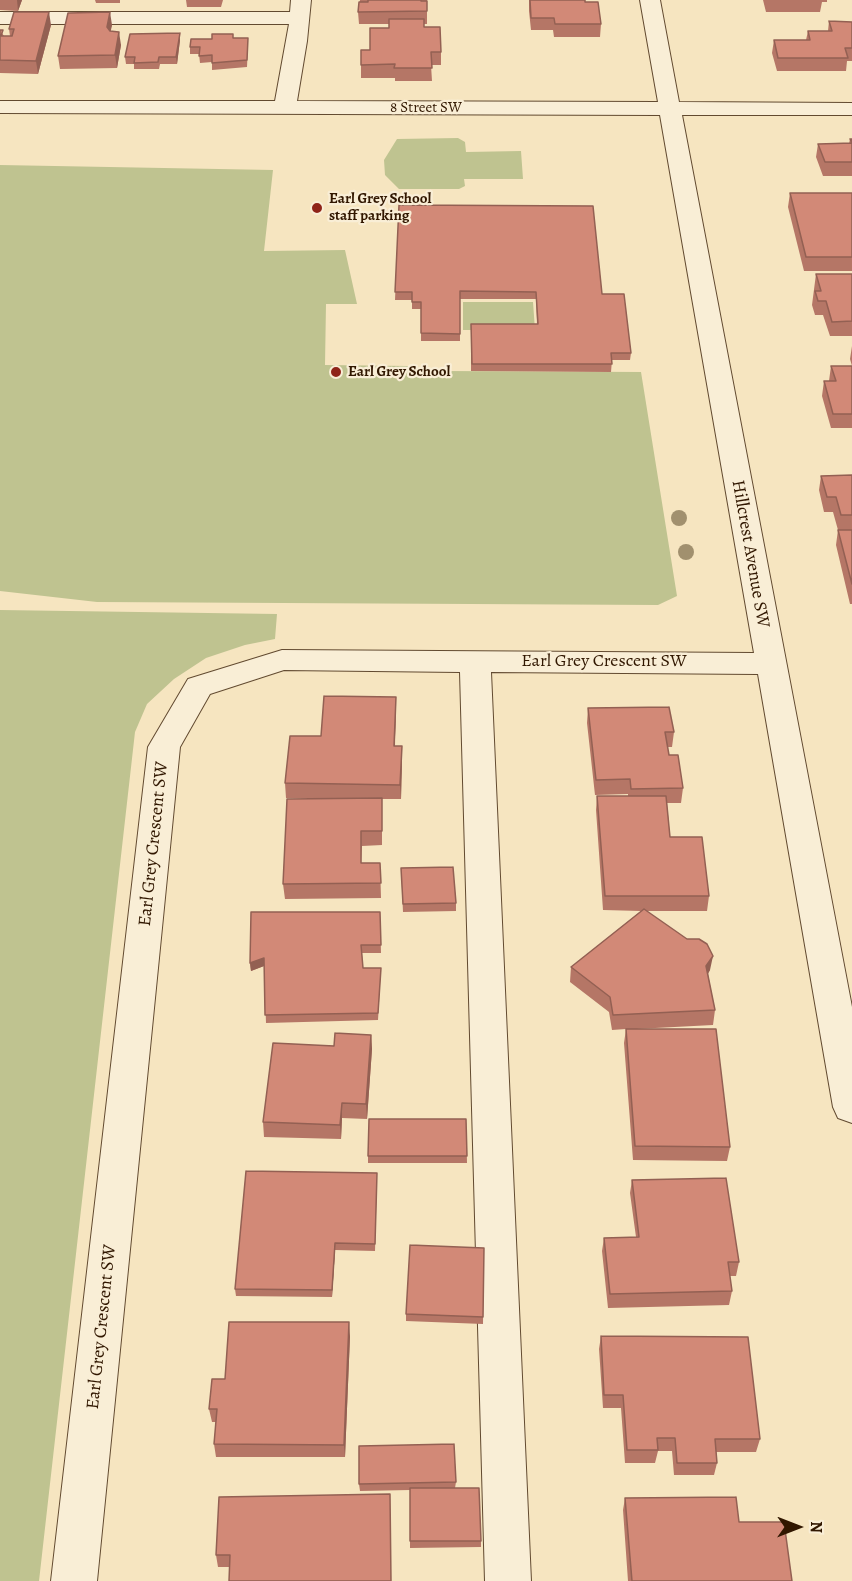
<!DOCTYPE html>
<html>
<head>
<meta charset="utf-8">
<style>
  body { margin:0 }
  #map { position:relative; width:852px; height:1581px; overflow:hidden; background:#f6e5c0; font-family:Alegreya,serif }
  canvas { display:block }
  .north { position:absolute; left:768px; top:1497px; width:60px; height:60px; -webkit-text-stroke:4px #f9eed6; paint-order:stroke; rotate:90deg; font-size:16px; font-weight:700; line-height:24px; text-align:center; color:#311700 }
  .north::after { content:''; display:block; margin:auto; width:21px; height:27px; background:#311700; clip-path:polygon(50% 0,100% 100%,50% 72%,0 100%) }
</style>
</head>
<body>
<div id="map">
<canvas width="852" height="1581"></canvas>
<div class="north">N</div>
</div>
<script>
const g = document.querySelector('canvas').getContext('2d');
g.lineJoin = 'round';
function paint(path, color) { g.fillStyle = color; g.fill(path, 'evenodd'); }
const toPath = rows => new Path2D(rows.map(r => 'M' + r).join(''));
function trace(path, color, width, dash) { g.strokeStyle = color; g.lineWidth = width; g.lineCap = dash ? 'butt' : 'round'; g.setLineDash(dash || []); g.stroke(path); }
function drawText(font, color, halo, rows, align = 'center') {
  g.font = font + ' Alegreya,serif'; g.lineWidth = 4.5; g.setLineDash([]); g.textBaseline = 'middle'; g.strokeStyle = halo; g.fillStyle = color; for (const [text, x, y, turn = 0] of rows) {
    g.save(); g.translate(x, y); g.rotate((+turn || 0) * Math.PI / 180); g.textAlign = isNaN(turn) ? turn : align; if (halo) g.strokeText(text, 0, 0); g.fillText(text, 0, 0); g.restore();
  }
}
paint(toPath([
  [458,138,465,142,466,152,521,151,523,179,464,179,465,186,459,189,399,189,385,175,384,160,397,139],
  [0,165,273,170,264,251,345,250,357,304,326,304,325,365,408,366,443,371,641,372,677,596,658,605,97,602,0,591],
  [463,302,533,302,535,330,463,330],
  [0,610,277,614,275,639,245,645,206,658,174,679,147,704,135,732,39,1581,0,1581]
]), '#bfc390');
const minor = toPath([
  [291,0,311,0,307,41,297,101,658,102,640,0,660,0,679,102,852,103,852,115,682,115,852,1007,852,1123,838,1118,833,1107,758,674,491,672,531,1581,485,1581,460,672,284,670,210,694,180,747,97,1581,51,1581,148,747,188,679,282,650,754,653,660,115,0,113,0,101,275,101,289,24,0,24,0,12,290,12,291,0]
]);
trace(minor, '#624a30', 2);
paint(minor, '#f9eed6');
g.fillStyle = '#a1906e';
for (const [x, y] of [
  [679,518],
  [686,552]
]) { g.beginPath(); g.arc(x, y, 8, 0, 2 * Math.PI); g.fill(); }
paint(toPath([
  [0,0,22,0,18,11,0,10],
  [95,0,120,0,120,3,96,3],
  [186,0,223,0,221,7,187,7],
  [360,0,427,0,427,24,424,24,424,27,441,52,441,65,431,65,432,81,395,81,395,78,361,78,361,65,389,28,389,24,359,24,358,12],
  [529,0,585,2,601,24,600,37,554,37,553,30,531,30,529,11],
  [763,0,827,0,827,2,822,2,820,12,766,12],
  [829,21,852,22,852,61,847,61,846,71,777,71,772,53,774,40,806,40,808,31,828,31],
  [51,25,38,74,0,73,0,30,4,36,10,36,9,29],
  [112,25,110,31,121,45,117,68,60,69,58,56],
  [234,38,248,44,247,67,212,70,212,62,200,63,199,54,190,54,190,47],
  [180,40,177,64,160,64,159,69,134,69,134,64,126,64,125,57],
  [850,139,852,139,852,176,823,176,816,157,818,144,849,144],
  [790,193,852,193,852,271,804,271,788,207],
  [399,205,602,294,631,353,630,360,612,360,611,372,471,371,471,324,537,324,536,299,460,299,460,341,421,341,421,309,412,309,412,300,395,300],
  [816,274,852,274,852,336,830,336,823,315,815,315,812,305],
  [852,346,852,428,831,428,822,396,824,381,829,381,831,366,852,366,850,359],
  [852,475,852,530,838,530,833,512,824,512,819,490,821,476],
  [838,530,852,530,852,604,850,604,836,545],
  [396,697,395,746,402,746,401,799,382,799,382,845,362,846,361,863,380,863,381,898,285,899,283,884,336,798,286,798,285,783,321,736],
  [588,708,674,732,672,747,667,747,669,755,683,788,681,803,667,803,670,837,709,896,707,911,647,911,710,970,708,974,715,1010,713,1025,636,1029,730,1147,727,1161,633,1160,624,1043,626,1029,612,1030,609,1012,570,982,571,967,641,911,603,910,596,810,597,796,628,796,628,794,595,795,587,723],
  [401,868,456,903,456,911,403,912],
  [380,912,381,953,362,953,363,968,381,968,378,1020,266,1023,264,966,251,971,250,963],
  [371,1035,372,1049,367,1119,342,1118,341,1139,264,1137,263,1122,334,1046],
  [466,1119,467,1163,368,1163,368,1156],
  [377,1180,375,1251,335,1250,332,1297,236,1296,235,1289],
  [632,1180,739,1262,736,1276,730,1276,732,1291,729,1305,608,1308,602,1251,604,1238,636,1237,630,1193],
  [484,1248,483,1324,406,1321,406,1314],
  [350,1336,345,1457,216,1457,214,1444,216,1422,212,1422,209,1409,225,1379],
  [601,1336,760,1439,756,1452,716,1452,717,1463,714,1475,674,1475,672,1451,658,1451,655,1463,625,1463,621,1408,603,1408,599,1349],
  [456,1482,455,1488,481,1541,481,1547,410,1548,410,1490,360,1491,359,1484],
  [390,1494,230,1567,218,1567,216,1555],
  [625,1498,739,1522,792,1581,628,1581,623,1510]
]), '#b57666');
paint(toPath([
  [17,0,22,0,18,11],
  [49,12,51,25,38,74,36,61],
  [110,12,112,25,109,40,107,27],
  [119,32,121,45,117,68,115,55],
  [180,33,180,40,177,64,176,57],
  [396,697,396,712,394,761,394,746],
  [402,746,402,761,401,799,400,785],
  [713,956,710,970,703,981,706,966],
  [264,958,264,966,251,971,250,963],
  [371,1035,372,1049,367,1119,366,1104],
  [342,1103,342,1118,341,1139,340,1125],
  [335,1243,335,1250,332,1297,332,1290],
  [349,1322,350,1336,345,1457,344,1445]
]), '#936053');
const building = toPath([
  [368,0,421,0,421,1,427,1,427,11,358,12,359,2,368,2,368,0],
  [530,0,585,0,585,2,598,2,601,24,555,24,554,18,531,18,530,0],
  [14,12,49,12,36,61,0,60,0,30,3,30,1,36,12,36,14,29,9,29,14,12],
  [110,12,107,27,110,31,119,32,115,55,58,56,68,13,110,12],
  [389,19,424,19,424,27,440,27,441,52,431,52,432,68,394,68,395,64,361,65,361,50,370,50,370,28,389,28,389,19],
  [829,21,852,22,852,48,845,48,848,58,778,58,774,40,810,40,808,31,832,31,829,21],
  [180,33,176,57,159,57,158,62,134,63,135,57,125,57,130,34,180,33],
  [212,34,233,34,233,38,248,38,247,60,212,63,212,55,199,56,200,47,190,47,191,39,212,39,212,34],
  [850,139,852,139,852,162,825,162,818,144,852,143,850,139],
  [790,193,852,193,852,257,806,257,790,193],
  [399,205,593,206,602,294,624,294,631,353,611,353,612,364,472,364,471,324,538,324,536,292,460,291,460,334,421,333,421,302,412,302,412,292,395,292,399,205],
  [816,274,852,274,852,321,832,322,826,301,818,301,815,291,821,291,816,274],
  [831,366,852,366,852,414,833,414,824,381,836,381,831,366],
  [852,475,852,515,841,515,836,497,827,497,821,476,852,475],
  [838,530,852,530,852,584,838,530],
  [324,696,396,697,394,746,402,746,400,785,285,783,290,736,321,736,324,696],
  [669,707,674,732,665,732,669,755,678,755,683,788,631,789,630,779,596,780,588,708,669,707],
  [597,796,666,796,670,837,702,837,709,896,605,896,597,796],
  [382,798,382,831,361,831,361,863,380,863,381,883,283,884,287,799,382,798],
  [453,867,456,903,403,904,401,868,453,867],
  [644,909,687,939,699,939,707,944,713,956,706,966,715,1010,613,1015,610,997,571,967,644,909],
  [251,912,380,912,381,945,361,945,363,968,381,968,378,1013,265,1015,264,958,250,963,251,912],
  [626,1029,716,1029,730,1147,635,1146,626,1029],
  [335,1033,371,1035,366,1104,342,1103,340,1125,263,1122,273,1043,334,1046,335,1033],
  [369,1119,466,1119,467,1156,368,1156,369,1119],
  [246,1171,377,1173,375,1244,335,1243,332,1290,235,1289,246,1171],
  [726,1178,739,1262,728,1262,732,1291,610,1294,604,1238,639,1237,632,1180,726,1178],
  [410,1245,484,1248,483,1317,406,1314,410,1245],
  [229,1322,349,1322,344,1445,214,1444,217,1409,209,1409,212,1379,225,1379,229,1322],
  [601,1336,748,1337,760,1439,715,1439,717,1463,677,1463,675,1438,657,1438,658,1450,627,1450,623,1395,604,1395,601,1336],
  [454,1444,456,1482,359,1484,359,1446,454,1444],
  [410,1488,479,1488,481,1541,410,1541,410,1488],
  [390,1494,391,1581,229,1581,230,1555,216,1555,219,1497,390,1494],
  [736,1497,739,1522,784,1522,792,1581,632,1581,625,1498,736,1497]
]);
paint(building, '#d28977');
trace(building, '#936053', 1.5);
for (const [x, y, r, color] of [
  [317,208,6,"#8f2418"],
  [336,372,6,"#8f2418"]
]) { const dot = new Path2D(); dot.arc(x, y, r, 0, 2 * Math.PI); g.fillStyle = color; g.fill(dot); trace(dot, '#f9eed6', 2); }
drawText('15px', '#311700', '#f9eed6', [
  ["8 Street SW",426,108]
]);
drawText('bold 15px', '#311700', '#f9eed6', [
  ["Earl Grey School",329,199],
  ["staff parking",329,216],
  ["Earl Grey School",348,372]
], 'left');
drawText('18px', '#311700', '#f9eed6', [
  ["Hillcrest Avenue SW",750,554,80],
  ["Earl Grey Crescent SW",604,662],
  ["Earl Grey Crescent SW",154,844,-84],
  ["Earl Grey Crescent SW",102,1327,-84]
]);
</script>
</body>
</html>
